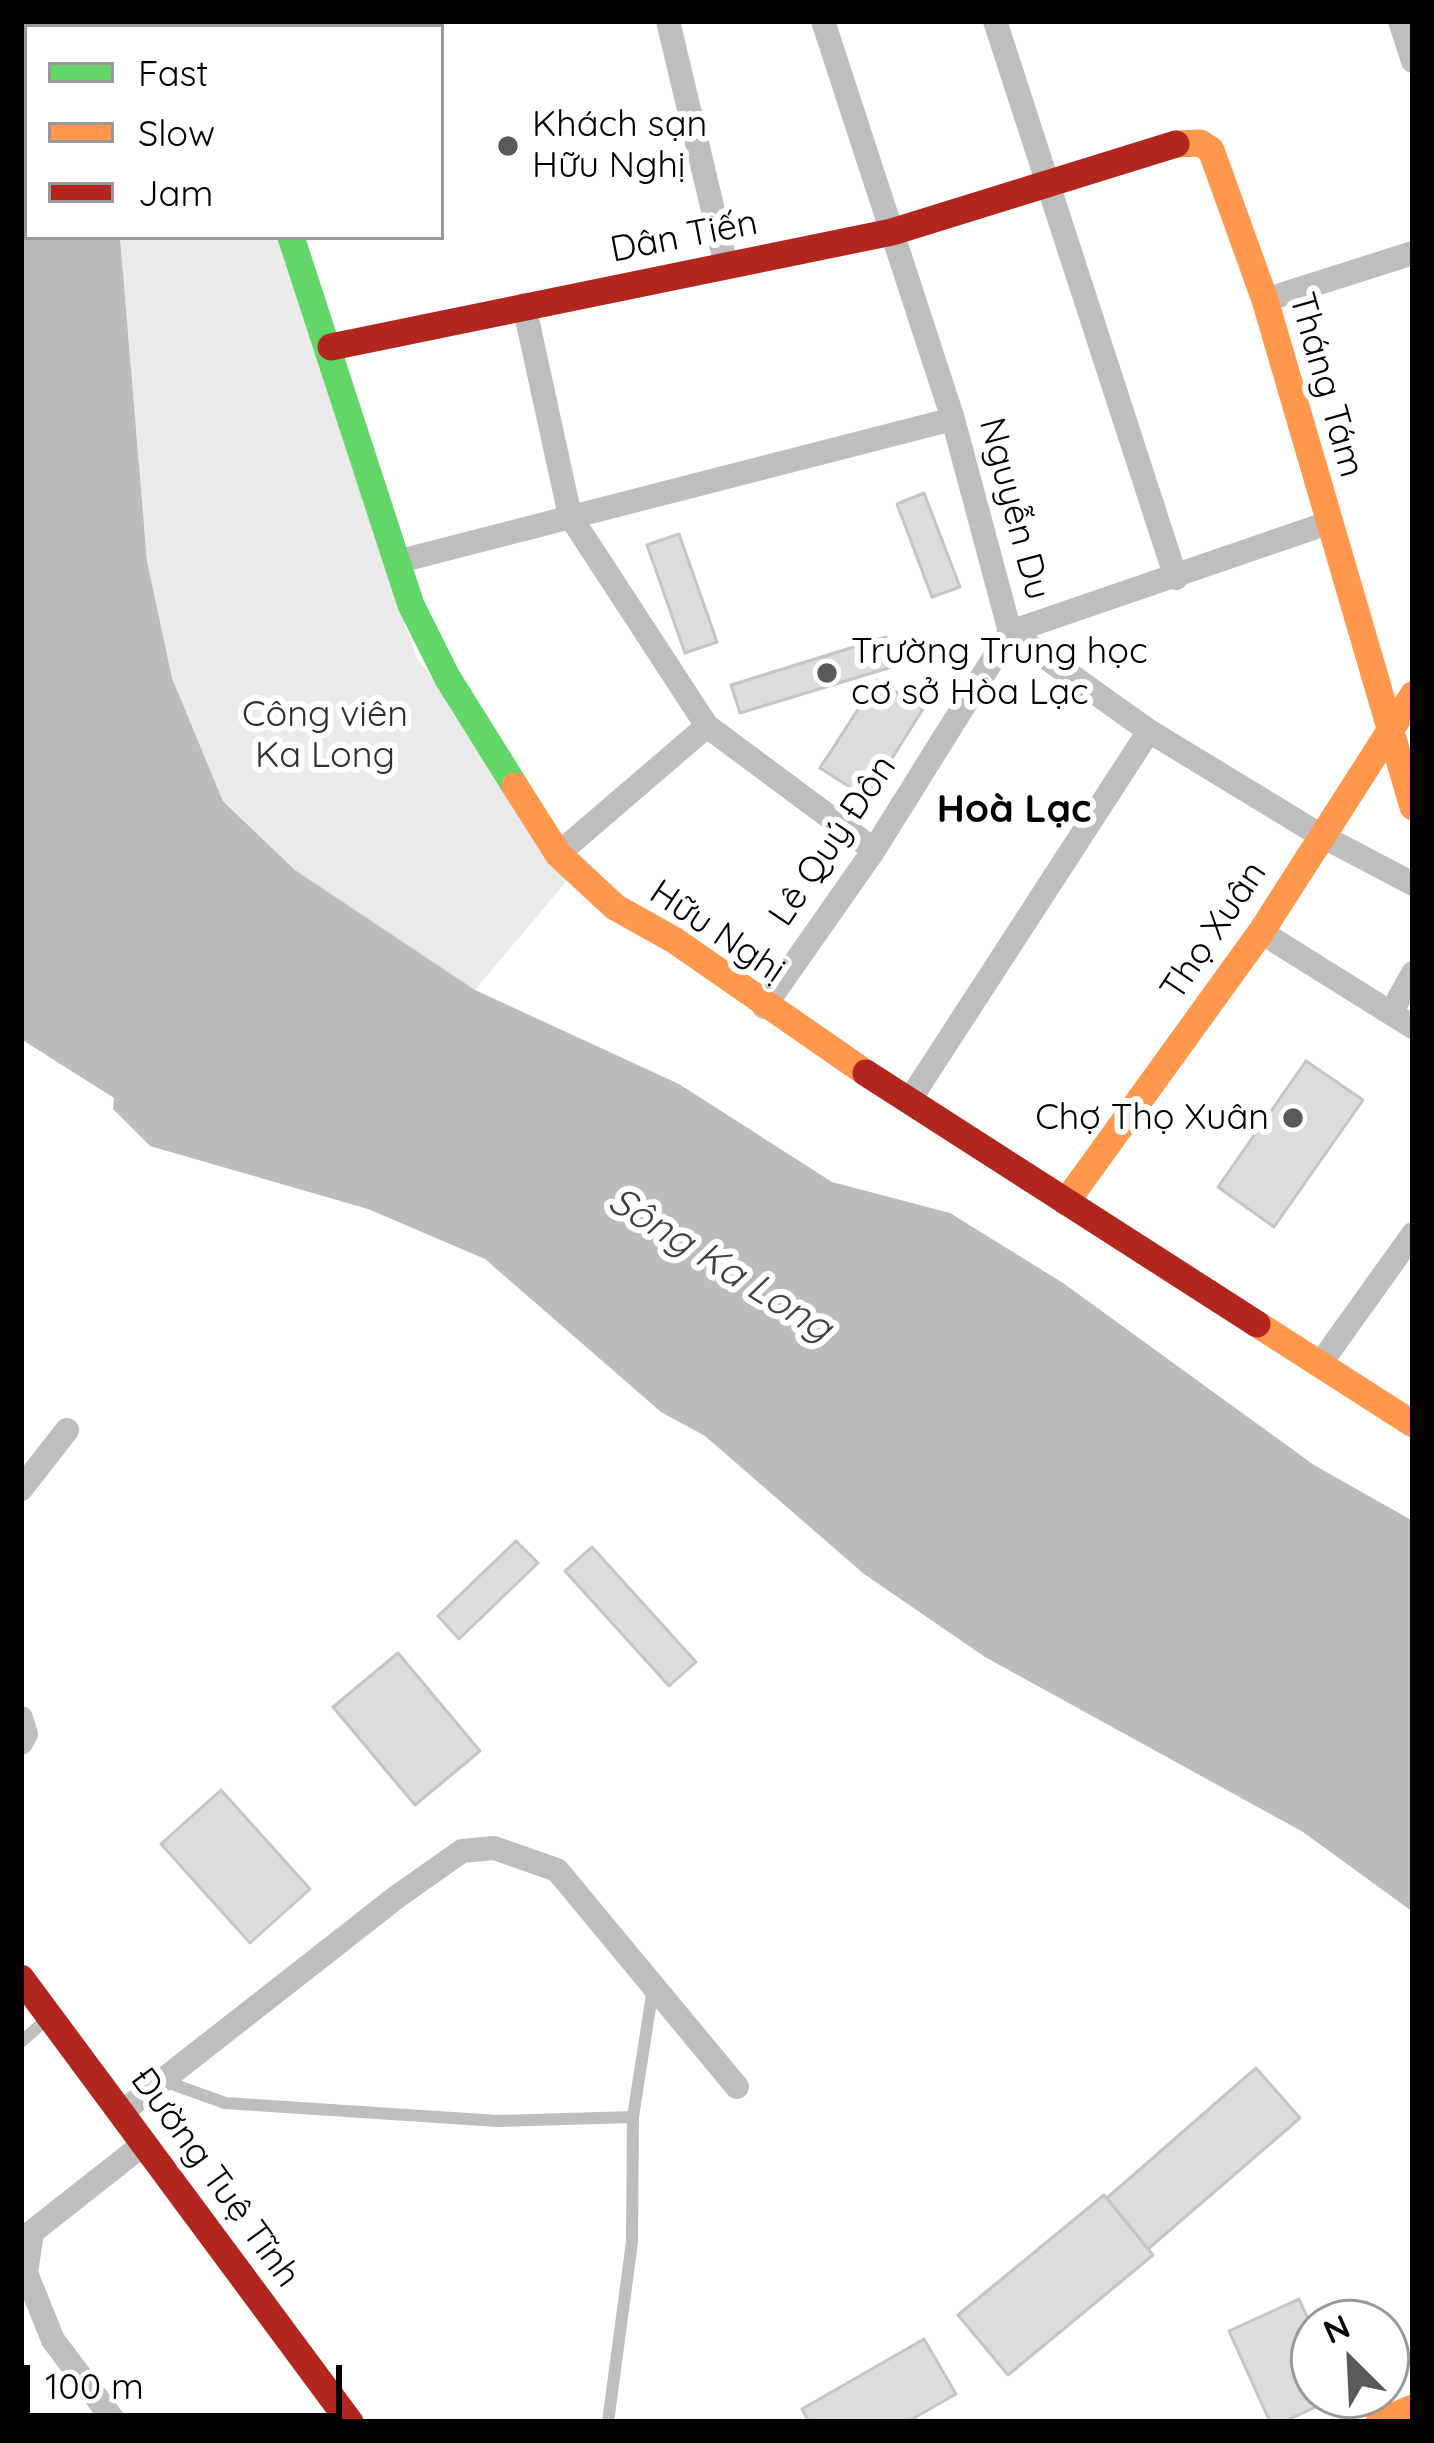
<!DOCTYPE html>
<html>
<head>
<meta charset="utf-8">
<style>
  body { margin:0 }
  #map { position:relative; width:1434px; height:2443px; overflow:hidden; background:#fff; font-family:Quicksand,sans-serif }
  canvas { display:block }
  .frame { position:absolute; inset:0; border:24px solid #000; pointer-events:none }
  .legend { position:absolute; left:24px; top:24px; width:420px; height:216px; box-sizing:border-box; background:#fff; border:3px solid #999; margin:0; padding:15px 21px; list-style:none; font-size:36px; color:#000 }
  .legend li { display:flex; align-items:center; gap:24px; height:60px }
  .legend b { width:60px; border:3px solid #999 }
  .north { position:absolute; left:1290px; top:2299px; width:120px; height:120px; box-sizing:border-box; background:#fff; border:3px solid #999; border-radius:50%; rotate:336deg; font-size:33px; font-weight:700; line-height:48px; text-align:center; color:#000 }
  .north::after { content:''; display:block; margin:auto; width:42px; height:54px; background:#595959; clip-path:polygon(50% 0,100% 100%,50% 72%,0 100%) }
  .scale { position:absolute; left:24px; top:2365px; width:318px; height:54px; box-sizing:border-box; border:6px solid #000; border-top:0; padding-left:15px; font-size:36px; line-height:42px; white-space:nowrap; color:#000; -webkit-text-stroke:9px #fff; paint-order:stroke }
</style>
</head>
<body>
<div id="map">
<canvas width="1434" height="2443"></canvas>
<div class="frame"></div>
<ul class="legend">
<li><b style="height:15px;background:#63d668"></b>Fast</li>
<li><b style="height:15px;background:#ff974d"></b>Slow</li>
<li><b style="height:15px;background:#b3261e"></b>Jam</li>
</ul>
<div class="north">N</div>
<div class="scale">100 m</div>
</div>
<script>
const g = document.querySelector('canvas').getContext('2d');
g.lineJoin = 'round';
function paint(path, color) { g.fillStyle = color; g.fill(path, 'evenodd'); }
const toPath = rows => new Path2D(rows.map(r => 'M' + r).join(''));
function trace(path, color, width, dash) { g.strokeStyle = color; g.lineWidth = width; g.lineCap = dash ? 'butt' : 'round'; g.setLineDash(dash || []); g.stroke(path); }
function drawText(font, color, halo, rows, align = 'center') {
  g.font = font + ' Quicksand,sans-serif'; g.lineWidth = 12; g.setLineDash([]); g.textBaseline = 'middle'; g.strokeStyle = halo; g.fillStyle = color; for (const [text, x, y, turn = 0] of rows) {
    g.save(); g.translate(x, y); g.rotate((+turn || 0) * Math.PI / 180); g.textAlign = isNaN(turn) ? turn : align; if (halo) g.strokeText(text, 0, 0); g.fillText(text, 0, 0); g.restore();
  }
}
paint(toPath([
  [120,237,301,237,393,593,417,658,575,871,475,990,295,870,223,800,172,678,147,561]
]), '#eaeaea');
paint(toPath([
  [21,21,115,21,115,27,27,27,27,237,120,237,147,561,172,678,223,801,295,870,475,990,679,1084,832,1182,950,1213,1063,1283,1314,1465,1413,1521,1413,1912,1303,1832,985,1657,864,1574,705,1436,661,1412,485,1259,368,1209,150,1146,113,1109,114,1098,21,1039]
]), '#bcbcbc');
const building = toPath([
  [924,493,960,587,932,597,897,504,924,493],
  [679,534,717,642,685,653,647,545,679,534],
  [886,637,895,666,740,713,731,685,886,637],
  [877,680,923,709,867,798,820,768,877,680],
  [1306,1061,1363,1100,1274,1227,1218,1187,1306,1061],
  [516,1541,538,1563,459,1639,438,1616,516,1541],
  [592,1547,696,1662,669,1686,565,1571,592,1547],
  [398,1653,480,1751,415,1805,333,1707,398,1653],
  [221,1790,310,1889,250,1943,161,1844,221,1790],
  [1256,2068,1300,2118,1148,2249,1107,2198,1256,2068],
  [1104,2195,1153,2255,1008,2375,958,2315,1104,2195],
  [1299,2299,1314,2332,1314,2395,1342,2395,1283,2422,1270,2422,1229,2331,1299,2299],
  [924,2339,956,2394,907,2422,809,2422,802,2409,924,2339]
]);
paint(building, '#dcdcdc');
trace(building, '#c5c5c5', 3);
trace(toPath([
  [21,2042,47,2019],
  [164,2081,225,2103,498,2121,633,2117],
  [608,2422,632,2242,633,2117,653,1988]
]), '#bebebe', 12);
trace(toPath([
  [668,21,726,265],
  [823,21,953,419,1010,632,1149,731,1320,835,1413,884],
  [995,21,1176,578],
  [1400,21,1413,61],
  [1265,300,1413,253],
  [524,305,570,516,707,726,874,850],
  [396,562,953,419],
  [558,854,707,726],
  [1261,932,1413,1027],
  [764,1007,874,850,1010,632,1328,523],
  [1391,1013,1413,973],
  [909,1101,1149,731],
  [1320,1364,1413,1234],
  [21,1489,67,1430],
  [21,1718,26,1734,21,1743],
  [122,2112,398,1896,462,1851,494,1848,557,1870,737,2087],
  [115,2422,53,2340,26,2273,32,2232,145,2143]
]), '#bebebe', 24);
trace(toPath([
  [239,21,240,27],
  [291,237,411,605,447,677,515,786]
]), '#63d668', 27);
trace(toPath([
  [1176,144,1200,143,1211,150,1265,300,1413,807],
  [515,786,558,854,615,907,674,940,866,1073],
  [1066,1202,1261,932,1413,695],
  [1257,1324,1413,1424],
  [1379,2422,1413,2408]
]), '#ff974d', 27);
trace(toPath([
  [331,347,892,232,1176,144],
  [866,1073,1257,1324],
  [21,1978,350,2422]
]), '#b3261e', 27);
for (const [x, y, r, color] of [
  [508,146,12,"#595959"],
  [827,673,12,"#595959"],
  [1293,1118,12,"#595959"]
]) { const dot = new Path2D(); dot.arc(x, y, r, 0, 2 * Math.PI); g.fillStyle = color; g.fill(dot); trace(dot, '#fff', 4.5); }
drawText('36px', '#000', '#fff', [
  ["Khách sạn",532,125],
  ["Hữu Nghị",532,166],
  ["Trường Trung học",851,652],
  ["cơ sở Hòa Lạc",851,693],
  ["Chợ Thọ Xuân",1269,1118,"right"]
], 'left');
drawText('36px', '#000', '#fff', [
  ["Dân Tiến",684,237,-11],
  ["Tháng Tám",1326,385,74],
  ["Nguyễn Du",1014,509,75],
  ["Lê Quý Đôn",833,841,-56],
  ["Thọ Xuân",1214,931,-56],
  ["Hữu Nghị",717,932,34],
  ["Đường Tuệ Tĩnh",215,2178,54]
]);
drawText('36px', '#2f2f2f', '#fff', [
  ["Công viên",325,715],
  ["Ka Long",325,756]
]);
drawText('bold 39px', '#000', '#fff', [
  ["Hoà Lạc",1014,810]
]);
drawText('italic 39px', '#404040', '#fff', [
  ["Sông Ka Long",720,1265,32]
]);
</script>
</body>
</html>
